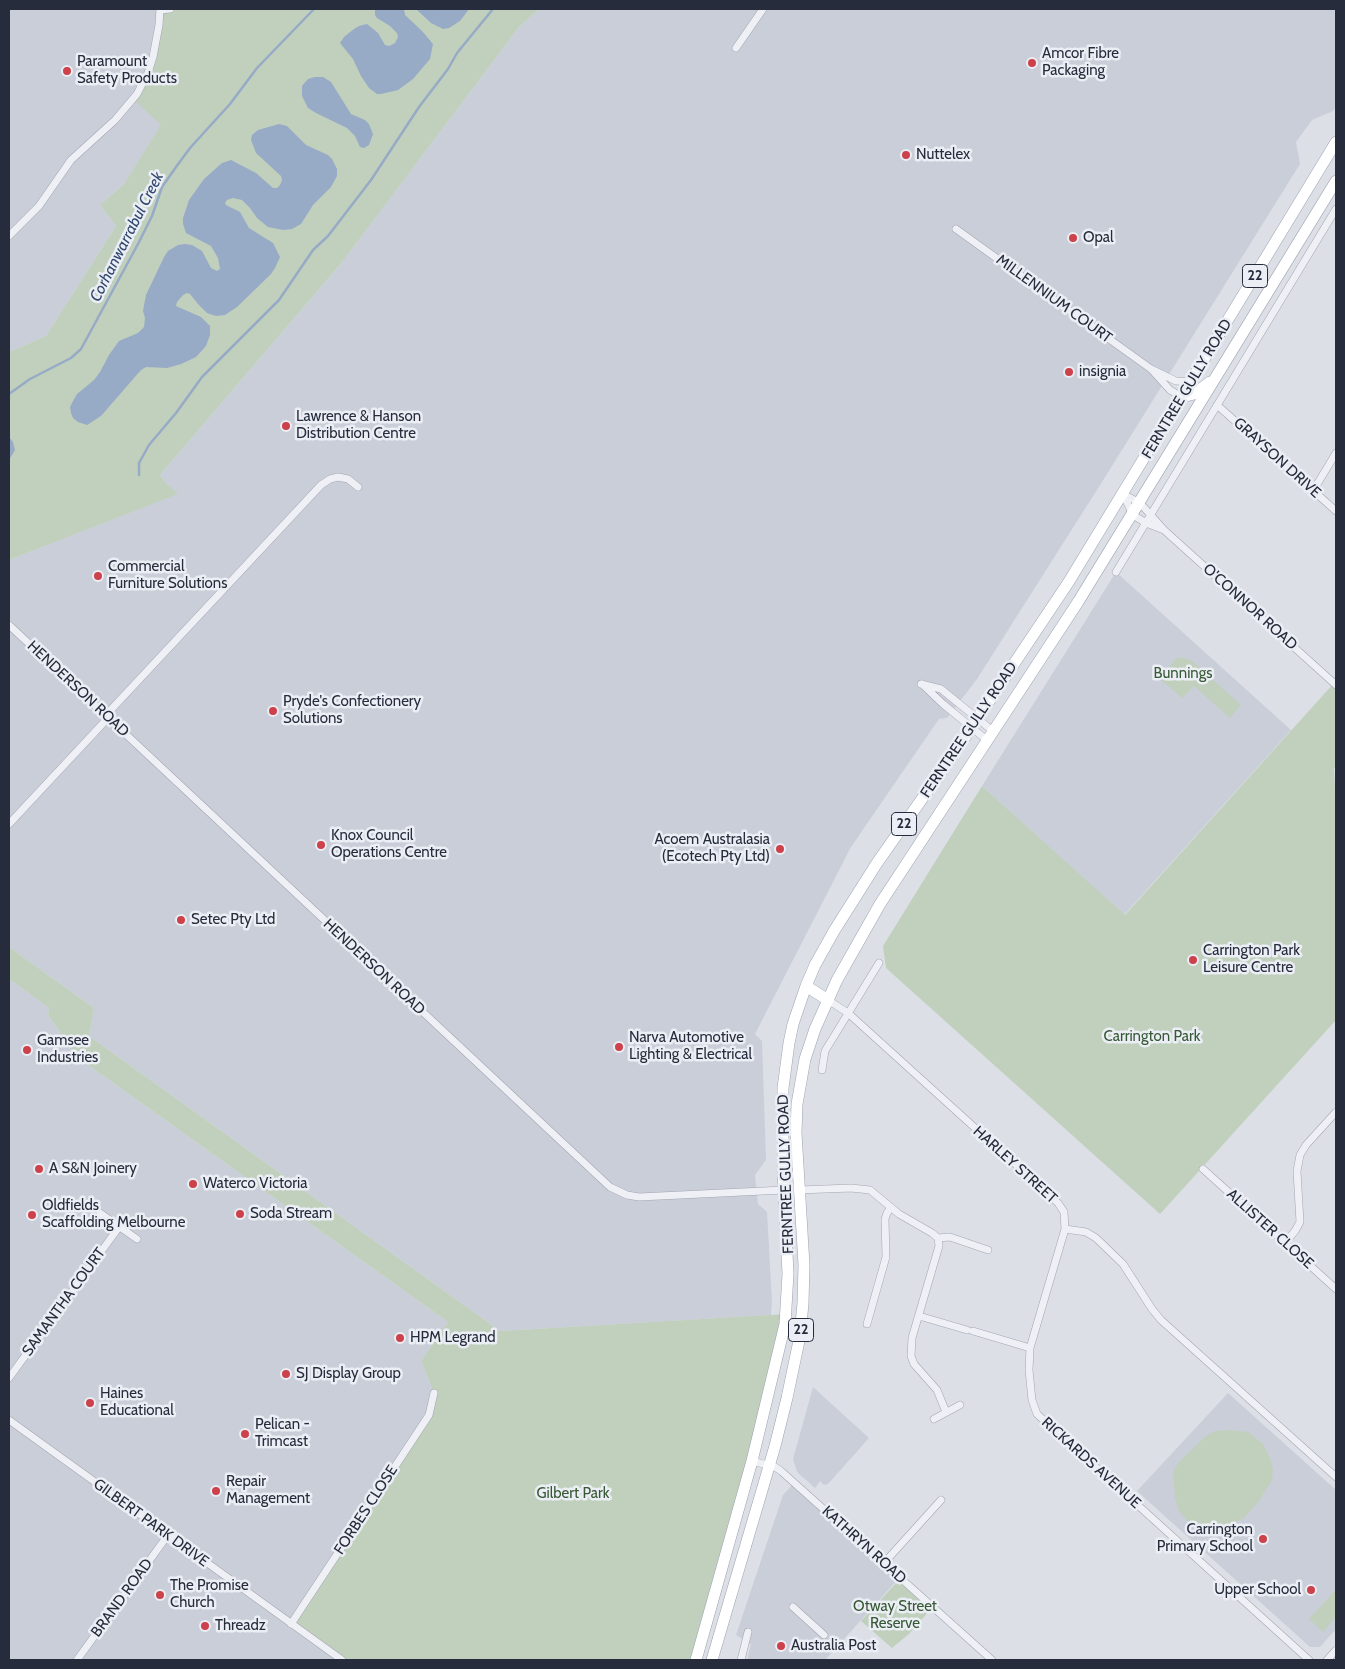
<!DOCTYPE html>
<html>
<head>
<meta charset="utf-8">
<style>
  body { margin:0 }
  #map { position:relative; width:1345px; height:1669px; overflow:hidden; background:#dcdfe6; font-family:Cabin,sans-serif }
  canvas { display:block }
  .frame { position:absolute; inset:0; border:10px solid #262c3c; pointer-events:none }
</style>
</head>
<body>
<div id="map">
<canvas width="1345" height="1669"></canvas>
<div class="frame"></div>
</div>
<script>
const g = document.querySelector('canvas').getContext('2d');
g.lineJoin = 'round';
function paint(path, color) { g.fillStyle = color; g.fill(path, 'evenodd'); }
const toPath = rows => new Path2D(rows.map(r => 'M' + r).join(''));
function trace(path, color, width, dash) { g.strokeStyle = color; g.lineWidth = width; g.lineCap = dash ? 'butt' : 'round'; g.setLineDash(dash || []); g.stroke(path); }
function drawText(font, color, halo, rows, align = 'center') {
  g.font = font + ' Cabin,sans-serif'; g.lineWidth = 5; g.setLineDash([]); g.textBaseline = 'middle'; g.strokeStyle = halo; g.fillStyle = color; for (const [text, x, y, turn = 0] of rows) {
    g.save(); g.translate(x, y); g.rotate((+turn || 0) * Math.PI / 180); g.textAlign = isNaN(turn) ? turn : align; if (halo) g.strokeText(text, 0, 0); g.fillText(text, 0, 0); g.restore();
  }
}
paint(toPath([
  [9,9,170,9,162,125,124,184,100,205,116,226,46,336,9,352],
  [539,9,1336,9,1336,106,1333,111,1312,120,1296,142,1300,164,1102,482,977,679,947,718,939,719,851,847,755,1034,762,1041,766,1160,755,1175,758,1204,767,1212,772,1301,771,1315,500,1331,89,1036,94,1008,9,947,9,560,177,494,166,483,160,475,343,261,519,27],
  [1116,572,1291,730,1124,915,982,786],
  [9,979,49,1008,48,1015,77,1057,448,1322,421,1361,434,1393,341,1660,9,1660],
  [813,1387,869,1438,828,1484,824,1485,820,1481,815,1488,797,1472,793,1459],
  [1228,1393,1336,1490,1336,1629,1320,1647,1310,1647,1137,1491],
  [795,1482,900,1577,825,1660,747,1660,751,1644,736,1635,783,1495]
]), '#caced8');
paint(toPath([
  [170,9,539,9,519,27,343,261,160,475,166,483,178,494,9,560,9,352,46,336,116,226,100,205,124,184,161,125,133,99,148,73,160,10],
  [1178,657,1191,660,1241,705,1230,718,1194,686,1182,698,1159,678],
  [1334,683,1336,685,1336,767,1334,768,1336,808,1336,1020,1160,1214,886,968,883,946,982,786,1125,915],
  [9,947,94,1008,89,1036,500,1331,786,1314,696,1660,341,1660,291,1624,429,1415,434,1393,421,1361,448,1322,77,1057,48,1015,49,1008,9,979],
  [1228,1430,1248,1432,1263,1444,1271,1461,1273,1470,1272,1480,1259,1501,1244,1518,1215,1533,1204,1534,1191,1525,1179,1511,1175,1498,1173,1472,1179,1462,1206,1436,1215,1431],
  [898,1581,930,1610,909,1634,892,1648,861,1621],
  [1335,1591,1336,1617,1323,1632,1309,1619]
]), '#c1d0bd');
paint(toPath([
  [375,9,404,9,405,15,422,31,433,44,430,59,413,79,398,90,381,94,377,94,369,88,361,76,353,59,340,43,344,37,354,29,359,26,367,24,378,33,385,45,389,46,395,43,398,37,397,33,390,26,377,18,375,15],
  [416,9,469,9,460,21,449,28,443,29,431,23],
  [315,77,323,77,331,82,351,114,365,120,369,124,373,134,369,145,364,148,360,147,355,136,347,128,316,113,308,108,302,96,302,86,308,79],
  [279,124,287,126,306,145,328,155,332,159,337,169,337,176,331,187,313,205,301,224,292,229,283,230,268,227,257,218,250,208,242,200,233,198,227,200,225,203,226,205,240,212,249,228,273,243,280,257,275,268,271,274,237,307,225,315,216,316,207,313,198,304,190,294,187,293,183,295,177,302,176,306,201,317,210,326,210,335,206,346,196,357,181,364,167,368,146,367,141,370,101,416,87,425,78,422,73,418,71,413,70,407,73,401,77,394,94,380,100,372,109,355,119,341,138,333,144,327,145,318,143,311,146,295,164,257,168,251,178,245,185,244,192,245,202,251,211,268,217,271,220,269,218,258,211,246,186,233,183,224,183,218,189,200,204,179,222,163,231,160,256,173,273,188,277,188,280,185,282,180,281,176,256,153,251,140,252,135,258,130],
  [9,437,13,442,15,450,9,460]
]), '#97aac6');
trace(toPath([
  [9,394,30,379,71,358,81,349,138,244,152,216,162,187,176,167,190,148,230,104,257,68,314,9],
  [139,475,139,463,149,445,176,413,202,377,279,300,313,250,328,236,371,180,419,107,448,69,457,53,493,9]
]), '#97aac6', 2.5);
const street = toPath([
  [160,10,170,9],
  [736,48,763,9],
  [956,229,1151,369,1176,381,1190,382],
  [9,236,39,206,71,160,115,120,137,94,148,73,153,57,159,25,160,9],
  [1153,371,1170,390,1182,397],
  [1217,405,1336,511],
  [1313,491,1336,453],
  [1123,494,1140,503,1164,530,1336,685],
  [1123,494,1133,515,1146,523,1164,530],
  [1116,572,1336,209],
  [9,625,610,1187,627,1195,639,1197,784,1190],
  [921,684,941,689,994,732],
  [922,684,943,704,988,741],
  [106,715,321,485,330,479,338,477,348,479,358,487],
  [9,824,108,718],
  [828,1000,848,1013,1058,1203,1064,1212,1065,1229,1030,1348,1029,1370,1032,1400,1037,1414,1309,1660],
  [822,1070,825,1051,879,963],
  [1203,1169,1336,1289],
  [799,1190,851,1188,870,1190,899,1214,932,1233,938,1238,939,1246,912,1338,911,1356,914,1364,937,1390,946,1412],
  [100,1213,137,1239],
  [1065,1229,1086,1232,1096,1238,1123,1264,1152,1309,1161,1320,1336,1477],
  [938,1238,950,1237,988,1250],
  [1285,1243,1295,1231,1300,1222,1297,1171,1300,1155,1306,1145,1336,1112],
  [919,1316,967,1330],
  [867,1324,886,1257,885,1219,887,1213,891,1207],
  [973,1331,1030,1348],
  [9,1378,119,1227],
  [934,1419,960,1405],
  [9,1420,342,1660],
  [752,1461,775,1467,781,1471,992,1660],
  [884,1563,941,1500],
  [793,1607,824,1635],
  [291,1624,429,1415,434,1393],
  [77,1660,168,1535],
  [741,1660,748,1632],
  [1327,1660,1336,1650]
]);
const primary = toPath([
  [1182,397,1194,394,1210,382],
  [806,986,828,1000],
  [696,1660,752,1461,785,1324,788,1274,783,1170,783,1088,789,1043,793,1024,806,986,815,965,834,931,877,863,959,746,1068,583,1336,142],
  [712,1660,775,1446,787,1398,800,1336,803,1303,804,1265,796,1133,797,1104,805,1059,815,1029,837,980,880,904,1078,602,1336,181]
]);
trace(street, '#a2a6b0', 8);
trace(primary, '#9ca3b2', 12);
trace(street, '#eff0f5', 7);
trace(primary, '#fff', 11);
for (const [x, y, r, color] of [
  [1032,63,5,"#cc414a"],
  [67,71,5,"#cc414a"],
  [906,155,5,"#cc414a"],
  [1073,238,5,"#cc414a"],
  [1069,372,5,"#cc414a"],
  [286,426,5,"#cc414a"],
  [98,576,5,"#cc414a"],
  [273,711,5,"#cc414a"],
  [321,845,5,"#cc414a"],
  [780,849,5,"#cc414a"],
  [181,920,5,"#cc414a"],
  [1193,960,5,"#cc414a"],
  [619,1047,5,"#cc414a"],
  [27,1050,5,"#cc414a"],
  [39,1169,5,"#cc414a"],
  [193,1184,5,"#cc414a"],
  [240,1214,5,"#cc414a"],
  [32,1215,5,"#cc414a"],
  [400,1338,5,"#cc414a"],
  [286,1374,5,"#cc414a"],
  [90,1403,5,"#cc414a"],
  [245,1434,5,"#cc414a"],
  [216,1491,5,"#cc414a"],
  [1263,1539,5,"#cc414a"],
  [1311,1590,5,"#cc414a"],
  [160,1595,5,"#cc414a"],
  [205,1626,5,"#cc414a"],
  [781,1646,5,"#cc414a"]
]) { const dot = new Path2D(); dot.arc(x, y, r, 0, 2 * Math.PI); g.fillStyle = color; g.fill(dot); trace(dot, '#ebeef4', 2); }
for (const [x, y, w] of [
  [1255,276,25],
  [904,824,25],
  [801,1330,25]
]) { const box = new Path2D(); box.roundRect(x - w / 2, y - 11.5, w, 23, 4); g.fillStyle = '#ebeef4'; g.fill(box); trace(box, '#262c3c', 1); }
drawText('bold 14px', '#262c3c', null, [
  ["22",1255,276],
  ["22",904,824],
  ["22",801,1330]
]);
drawText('15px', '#262c3c', '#ebeef4', [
  ["Amcor Fibre",1042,54],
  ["Packaging",1042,71],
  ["Paramount",77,62],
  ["Safety Products",77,79],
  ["Nuttelex",916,155],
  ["Opal",1083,238],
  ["insignia",1079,372],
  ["Lawrence & Hanson",296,417],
  ["Distribution Centre",296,434],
  ["Commercial",108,567],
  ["Furniture Solutions",108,584],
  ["Pryde's Confectionery",283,702],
  ["Solutions",283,719],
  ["Knox Council",331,836],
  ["Operations Centre",331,853],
  ["Acoem Australasia",770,840,"right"],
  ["(Ecotech Pty Ltd)",770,857,"right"],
  ["Setec Pty Ltd",191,920],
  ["Carrington Park",1203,951],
  ["Leisure Centre",1203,968],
  ["Narva Automotive",629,1038],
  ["Lighting & Electrical",629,1055],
  ["Gamsee",37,1041],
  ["Industries",37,1058],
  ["A S&N Joinery",49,1169],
  ["Waterco Victoria",203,1184],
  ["Oldfields",42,1206],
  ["Scaffolding Melbourne",42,1223],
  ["Soda Stream",250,1214],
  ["HPM Legrand",410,1338],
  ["SJ Display Group",296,1374],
  ["Haines",100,1394],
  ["Educational",100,1411],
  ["Pelican -",255,1425],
  ["Trimcast",255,1442],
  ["Repair",226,1482],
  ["Management",226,1499],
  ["Carrington",1253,1530,"right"],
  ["Primary School",1253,1547,"right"],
  ["The Promise",170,1586],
  ["Church",170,1603],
  ["Upper School",1301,1590,"right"],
  ["Threadz",215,1626],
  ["Australia Post",791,1646]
], 'left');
drawText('15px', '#262c3c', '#ebeef4', [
  ["MILLENNIUM COURT",1054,299,36],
  ["FERNTREE GULLY ROAD",1187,389,-59],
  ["GRAYSON DRIVE",1277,458,42],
  ["O'CONNOR ROAD",1250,607,42],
  ["HENDERSON ROAD",78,689,43],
  ["FERNTREE GULLY ROAD",969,730,-56],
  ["HENDERSON ROAD",374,967,43],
  ["HARLEY STREET",1015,1165,42],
  ["FERNTREE GULLY ROAD",786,1174,-92],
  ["ALLISTER CLOSE",1270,1229,42],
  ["SAMANTHA COURT",64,1302,-54],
  ["RICKARDS AVENUE",1091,1463,42],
  ["FORBES CLOSE",366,1510,-57],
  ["GILBERT PARK DRIVE",151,1523,36],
  ["KATHRYN ROAD",864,1545,42],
  ["BRAND ROAD",122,1598,-54]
]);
drawText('15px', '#375834', '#ebeef4', [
  ["Bunnings",1183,674],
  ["Carrington Park",1152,1037],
  ["Gilbert Park",573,1494],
  ["Otway Street",895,1607],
  ["Reserve",895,1624]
]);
drawText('italic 16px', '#31486f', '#ebeef4', [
  ["Corhanwarrabul Creek",127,237,-63]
]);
</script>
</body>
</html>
